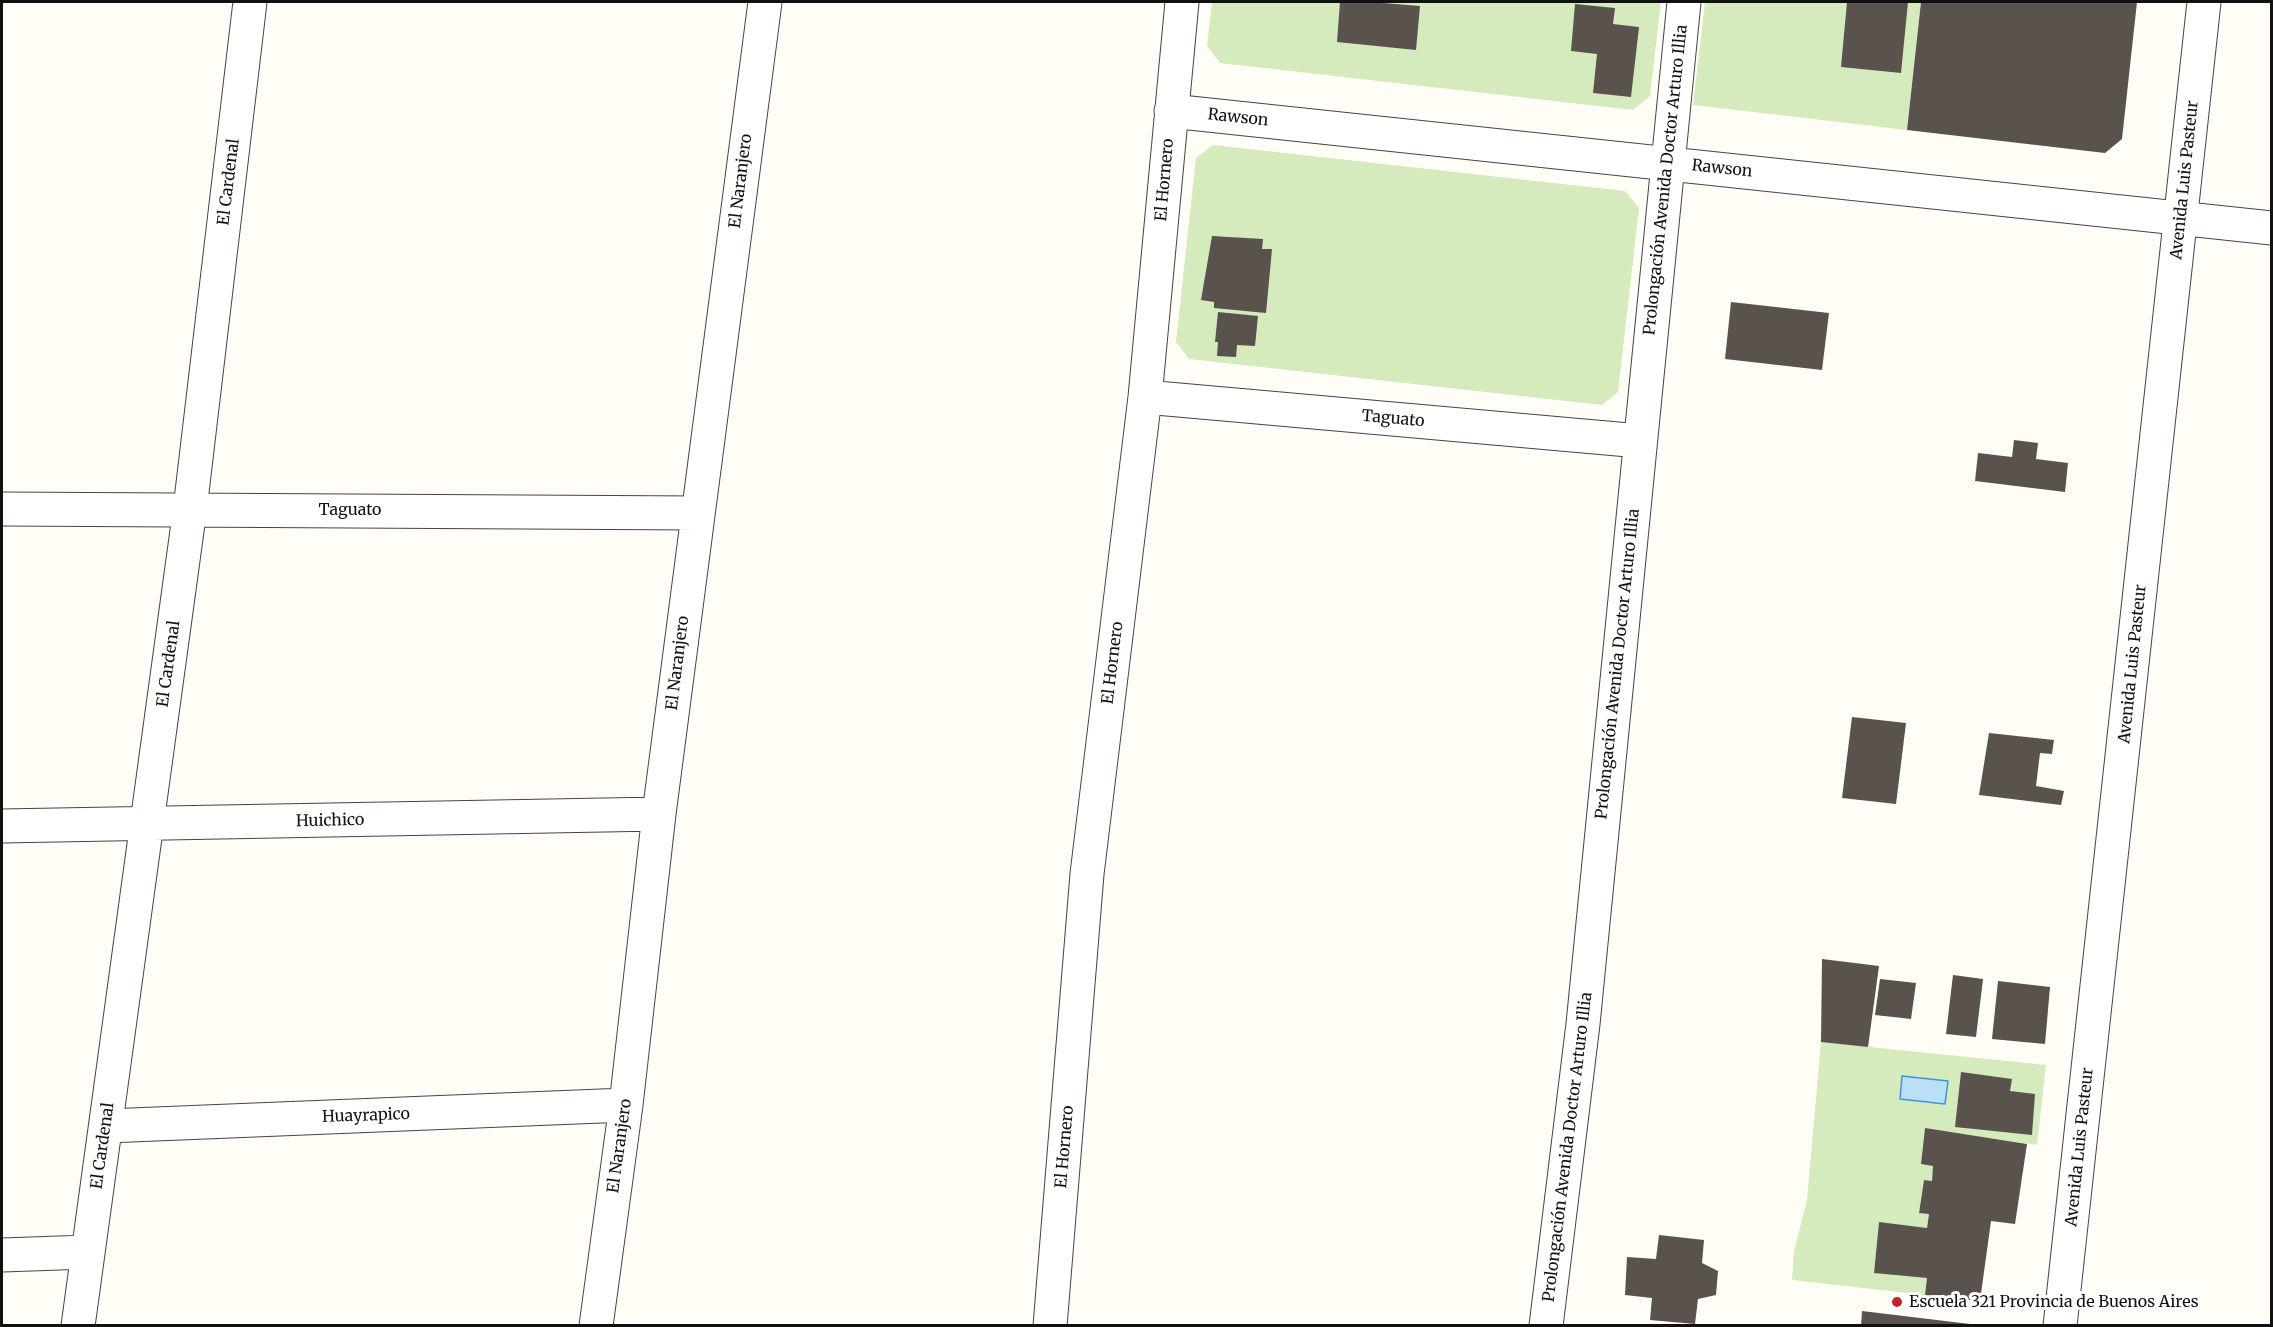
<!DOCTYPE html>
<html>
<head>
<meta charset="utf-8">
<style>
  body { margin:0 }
  #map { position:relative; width:2273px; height:1327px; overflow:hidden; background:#fffdf5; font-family:Merriweather,serif }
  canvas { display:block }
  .frame { position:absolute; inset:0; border:3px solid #111; pointer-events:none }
</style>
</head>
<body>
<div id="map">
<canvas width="2273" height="1327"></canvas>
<div class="frame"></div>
</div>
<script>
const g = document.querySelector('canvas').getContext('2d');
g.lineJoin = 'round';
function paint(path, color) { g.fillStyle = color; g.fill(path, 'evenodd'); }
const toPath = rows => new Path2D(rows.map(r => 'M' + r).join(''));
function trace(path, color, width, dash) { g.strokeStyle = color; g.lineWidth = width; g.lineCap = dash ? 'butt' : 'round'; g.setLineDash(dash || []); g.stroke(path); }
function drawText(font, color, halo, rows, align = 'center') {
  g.font = font + ' Merriweather,serif'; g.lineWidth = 6; g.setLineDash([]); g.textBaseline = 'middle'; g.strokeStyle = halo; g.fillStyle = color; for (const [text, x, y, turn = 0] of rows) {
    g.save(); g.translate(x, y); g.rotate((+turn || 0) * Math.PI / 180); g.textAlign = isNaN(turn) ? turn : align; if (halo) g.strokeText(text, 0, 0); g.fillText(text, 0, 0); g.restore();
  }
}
paint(toPath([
  [1212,2,1661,2,1650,96,1633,110,1220,63,1207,46],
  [1705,2,1921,2,1907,130,1693,105],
  [1213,145,1625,191,1639,208,1618,392,1602,405,1189,359,1176,342,1196,158],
  [1821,1042,2046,1065,2037,1145,1925,1129,1921,1164,1933,1166,1932,1181,1924,1180,1919,1212,1929,1214,1927,1228,1879,1223,1874,1272,1927,1278,1925,1295,1792,1280,1794,1251,1807,1200]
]), '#d5ebbd');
const water = toPath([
  [1902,1076,1948,1081,1945,1104,1900,1099,1902,1076]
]);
paint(water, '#b9e0f7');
trace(water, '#3f96cf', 1.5);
paint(toPath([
  [1340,2,1370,2,1420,6,1416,50,1337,42],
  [1847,2,1908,2,1901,73,1841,67],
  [1921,2,2137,2,2122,139,2105,153,1907,130],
  [1575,4,1615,8,1613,24,1639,27,1631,97,1593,93,1597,54,1571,51],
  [1212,236,1263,239,1262,249,1272,249,1266,313,1214,308,1214,302,1201,300],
  [1731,302,1829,313,1822,370,1725,359],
  [1218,312,1258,316,1255,346,1237,345,1236,357,1217,356,1218,342,1215,342],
  [2014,440,2038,443,2036,459,2068,463,2065,492,1975,481,1978,453,2012,457],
  [1852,717,1906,723,1896,804,1842,798],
  [1989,733,2054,740,2052,754,2040,753,2036,786,2064,791,2061,805,1979,795],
  [1822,959,1879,966,1868,1047,1821,1042],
  [1953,975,1983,979,1976,1037,1946,1034],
  [1880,979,1916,983,1911,1019,1875,1015],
  [1998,981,2050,987,2045,1044,1992,1039],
  [1961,1072,2012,1079,2010,1091,2035,1094,2032,1135,1955,1127],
  [1925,1128,2027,1144,2015,1224,1991,1221,1980,1301,1925,1295,1927,1278,1874,1273,1879,1222,1927,1228,1929,1214,1919,1213,1924,1180,1932,1181,1933,1166,1921,1164],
  [1659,1235,1704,1240,1702,1263,1718,1271,1716,1295,1698,1299,1695,1324,1650,1320,1652,1298,1625,1295,1627,1257,1656,1259],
  [1862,1311,1970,1324,1970,1326,1861,1326]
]), '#5a524d');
const minor = toPath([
  [1171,111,2272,228],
  [1145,397,1640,441],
  [2,509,698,513],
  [2,826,659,814],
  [106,1126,626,1105],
  [2,1255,88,1252],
  [78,1326,190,509,250,2],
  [596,1326,626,1105,659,814,765,2],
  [1050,1326,1087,874,1145,397,1182,2],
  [1546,1326,1583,1024,1684,2]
]);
const tertiary = toPath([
  [2060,1326,2204,2]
]);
trace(minor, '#444', 35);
trace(tertiary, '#444', 35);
trace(minor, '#fff', 33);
trace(tertiary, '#fff', 33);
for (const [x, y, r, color] of [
  [1897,1302,6,"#c4262e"]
]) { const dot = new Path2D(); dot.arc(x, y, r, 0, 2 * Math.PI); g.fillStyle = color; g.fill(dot); trace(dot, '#fff', 2); }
drawText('16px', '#111', '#fff', [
  ["Rawson",1238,118,6],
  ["Rawson",1722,169,6],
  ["El Hornero",1165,180,-85],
  ["Prolongación Avenida Doctor Arturo Illia",1666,180,-84],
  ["Avenida Luis Pasteur",2185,180,-84],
  ["El Naranjero",741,181,-83],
  ["El Cardenal",229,182,-83],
  ["Taguato",1393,419,5],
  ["Taguato",350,510],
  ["El Naranjero",678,663,-83],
  ["El Hornero",1113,663,-83],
  ["El Cardenal",169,664,-82],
  ["Prolongación Avenida Doctor Arturo Illia",1618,664,-84],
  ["Avenida Luis Pasteur",2133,664,-84],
  ["Huichico",330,821,-1],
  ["Huayrapico",366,1116,-2],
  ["El Cardenal",103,1146,-82],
  ["El Naranjero",620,1146,-82],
  ["El Hornero",1065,1147,-85],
  ["Prolongación Avenida Doctor Arturo Illia",1568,1147,-83],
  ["Avenida Luis Pasteur",2080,1147,-84]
]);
drawText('16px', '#111', '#fff', [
  ["Escuela 321 Provincia de Buenos Aires",1909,1302]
], 'left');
</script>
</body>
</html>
